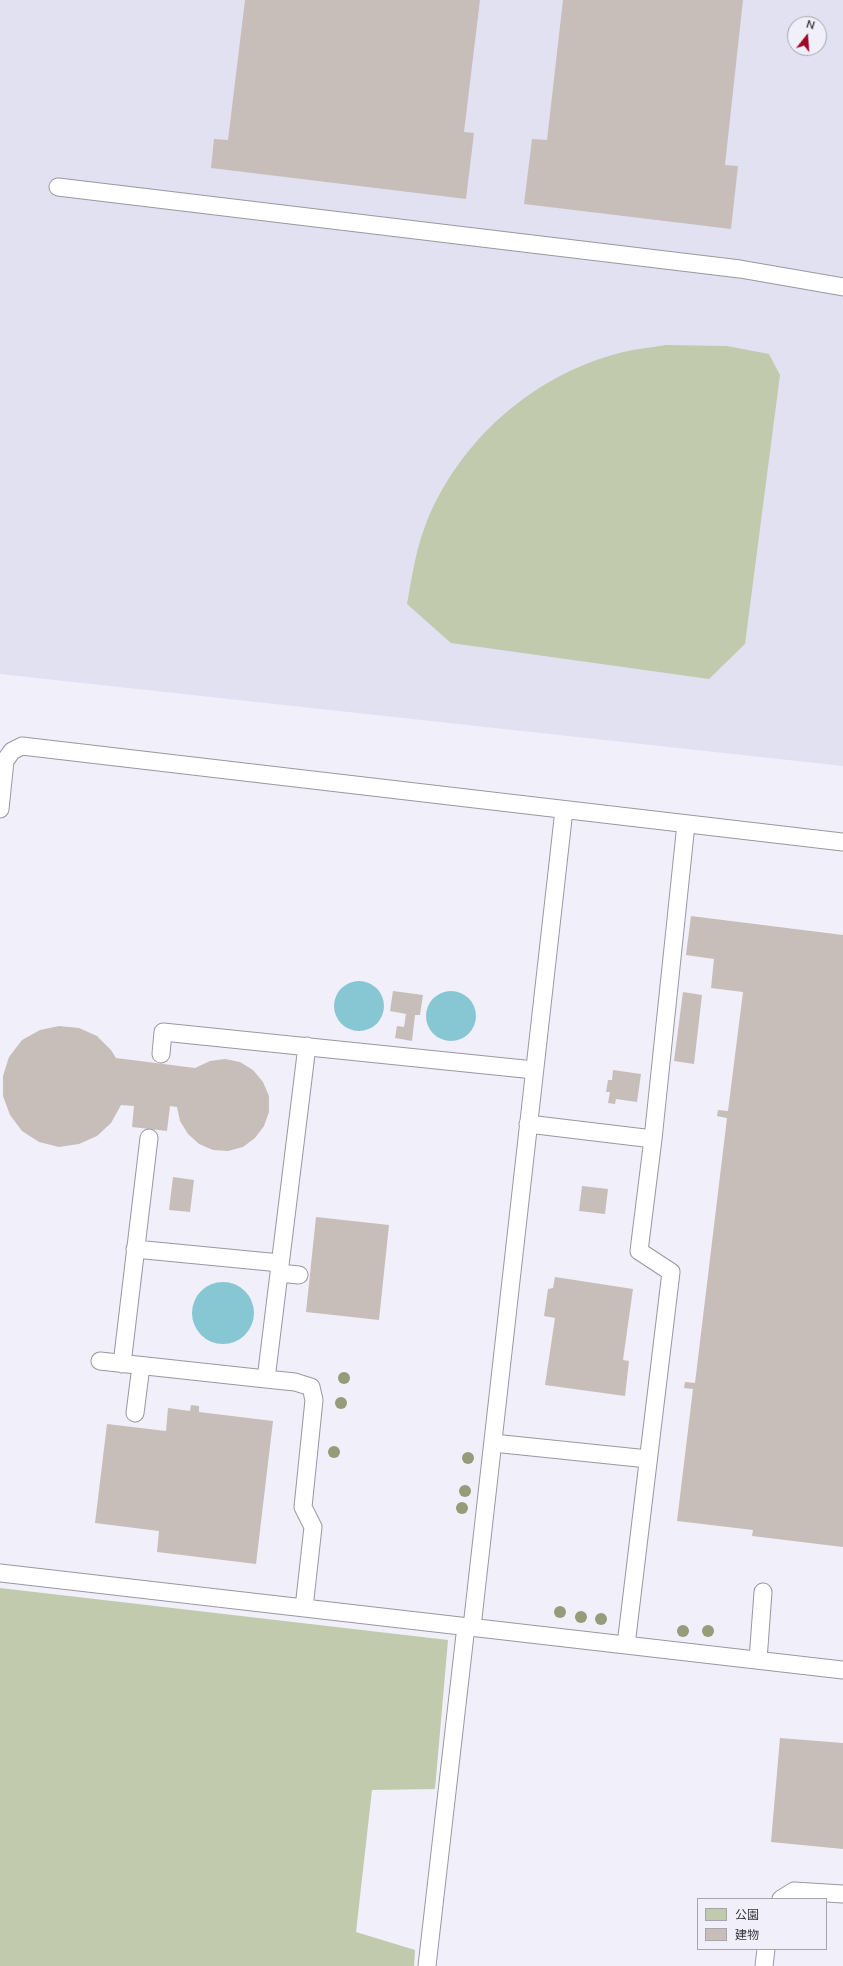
<!DOCTYPE html>
<meta charset="utf-8">
<style>
body{margin:0}
#map{position:relative;width:843px;height:1966px;overflow:hidden;background:#f0effa;font-family:"Nunito Sans","Noto Sans JP",sans-serif}
canvas{display:block}
.legend{position:absolute;left:697px;top:1898px;width:130px;height:52px;box-sizing:border-box;background:#f0effa;border:1px solid #a5a5ad;margin:0;padding:5px 7px;list-style:none;font-size:12px;color:#353539}
.legend li{display:flex;align-items:center;gap:8px;height:20px}
.legend b{width:20px;border:1px solid #a5a5ad}
.north{position:absolute;left:787px;top:16px;width:40px;height:40px;box-sizing:border-box;background:#f0effa;border:1px solid #a5a5ad;border-radius:50%;rotate:17deg;font-size:11px;font-weight:700;line-height:16px;text-align:center;color:#353539}
.north::after{content:'';display:block;margin:auto;width:14px;height:18px;background:#a30526;clip-path:polygon(50% 0,100% 100%,50% 72%,0 100%)}
</style>
<div id="map">
<canvas width="843" height="1966"></canvas>
<ul class="legend">
<li><b style="height:11px;background:#c1caad"></b>公園</li>
<li><b style="height:11px;background:#c8beb9"></b>建物</li>
</ul>
<div class="north">N</div>
</div>
<script>
const ctx = document.querySelector('canvas').getContext('2d');
ctx.lineJoin = 'round';
function fillPath(path, color) { ctx.fillStyle = color; ctx.fill(path, 'evenodd'); }
function trace(path, color, width, dash) { ctx.strokeStyle = color; ctx.lineWidth = width; ctx.lineCap = dash ? 'butt' : 'round'; ctx.setLineDash(dash || []); ctx.stroke(path); }
fillPath(new Path2D(`
 M0,0H843V766L0,674ZM795,24H819V48H795Z`), '#e2e1f2');
fillPath(new Path2D(`
 M666,345L727,346L769,354L780,375L745,644L709,679L451,643L407,604C412,576 416,548 427,521C460,441 531,377 616,354C632,349 650,348 666,345Z
 M0,1588L448,1640L435,1789L372,1790L356,1932L415,1950L414,1966H0Z`), '#c1caad');
fillPath(new Path2D(`
 M334 1006a25 25 0 1 1 50 0a25 25 0 1 1-50 0Z
 M426 1016a25 25 0 1 1 50 0a25 25 0 1 1-50 0Z
 M192 1313a31 31 0 1 1 62 0a31 31 0 1 1-62 0Z`), '#87c7d4');
fillPath(new Path2D(`
 M245,0H480L464,132L474,133L466,199L211,168L214,139L228,140Z
 M563,0H743L725,165L738,166L731,229L524,204L532,139L547,140Z
 M691,916L843,935V1547L752,1536L753,1530L677,1521L693,1389L684,1388L685,1382L695,1383L727,1118L717,1116L718,1110L728,1111L743,992L711,988L714,959L686,955Z
 M393,991L423,995L420,1015H415L412,1041L395,1038L397,1026L404,1027L406,1014L390,1011Z
 M683,992L702,995L694,1064L674,1061Z
 M59,1026L79,1028L97,1036L111,1050L116,1058L195,1068L210,1061L225,1059L240,1062L253,1070L263,1082L269,1096V1112L264,1126L255,1138L243,1147L228,1151L213,1150L199,1144L188,1134L180,1121L177,1107L170,1106L167,1131L132,1127L134,1106L121,1105L111,1123L97,1136L79,1144L59,1147L39,1142L22,1131L10,1115L3,1096V1076L9,1057L22,1040L40,1030Z
 M613,1070L641,1074L637,1102L616,1099L615,1104L608,1103L610,1092H606L608,1080H612Z
 M173,1177L194,1180L190,1212L169,1210Z
 M582,1186L608,1189L605,1214L579,1211Z
 M316,1217L389,1225L379,1320L306,1312Z
 M555,1277L633,1289L623,1360L629,1361L625,1396L545,1385L555,1318L544,1316L548,1289L553,1288Z
 M191,1405L199,1406V1412L273,1421L256,1564L157,1552L159,1531L95,1523L107,1424L166,1431L168,1408L190,1411Z
 M780,1738L843,1743V1849L771,1842Z`), '#c8beb9');
const lane = new Path2D(`
 M58,187L740,269L843,287
 M0,809L5,761L12,751L22,746L843,842
 M161,1054L163,1032L534,1070
 M528,1124L653,1139L639,1251L671,1272L626,1645
 M653,1139L686,824
 M135,1249L280,1263
 M279,1273L299,1275
 M100,1361L266,1379L295,1382L311,1387L314,1400L303,1507L313,1527L304,1608
 M122,1364L149,1138
 M266,1379L307,1046
 M135,1413L141,1366
 M493,1443L648,1459
 M0,1573L843,1670
 M472,1627L564,810
 M758,1660L763,1592
 M781,1899L794,1891L843,1894
 M427,1966L466,1626
 M764,1966L766,1949`);
trace(lane, '#9898a1', 19);
trace(lane, '#fff', 17);
ctx.fillStyle = '#949c79';
for (const [x, y] of [
 [344,1378],
 [341,1403],
 [334,1452],
 [468,1458],
 [465,1491],
 [462,1508],
 [560,1612],
 [581,1617],
 [601,1619],
 [683,1631],
 [708,1631]
]) { ctx.beginPath(); ctx.arc(x, y, 6, 0, 2 * Math.PI); ctx.fill(); }
</script>
